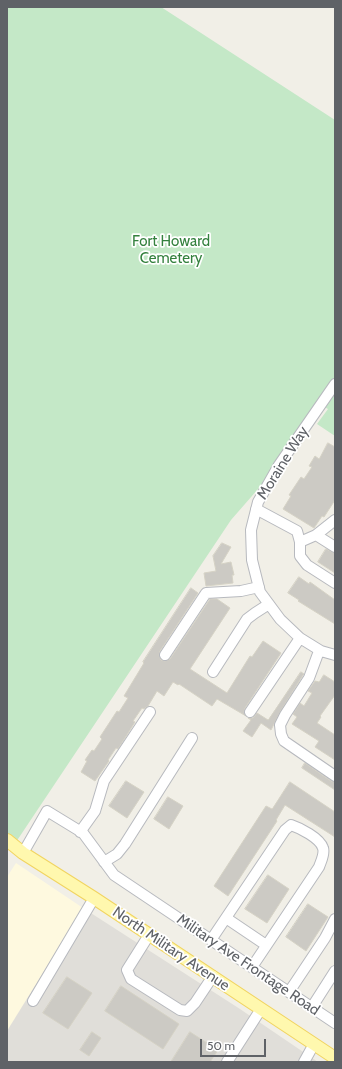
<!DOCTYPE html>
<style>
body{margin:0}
#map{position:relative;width:342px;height:1069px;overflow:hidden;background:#f1efe7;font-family:Cabin,sans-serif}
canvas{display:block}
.frame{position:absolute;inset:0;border:8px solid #5f6267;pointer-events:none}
.scale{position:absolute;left:200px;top:1039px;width:66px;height:18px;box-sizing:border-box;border:2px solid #5f6267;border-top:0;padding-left:5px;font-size:12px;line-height:14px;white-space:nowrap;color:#5f6267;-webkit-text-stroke:3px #fff;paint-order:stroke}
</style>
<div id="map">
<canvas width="342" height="1069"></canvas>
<div class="frame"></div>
<div class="scale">50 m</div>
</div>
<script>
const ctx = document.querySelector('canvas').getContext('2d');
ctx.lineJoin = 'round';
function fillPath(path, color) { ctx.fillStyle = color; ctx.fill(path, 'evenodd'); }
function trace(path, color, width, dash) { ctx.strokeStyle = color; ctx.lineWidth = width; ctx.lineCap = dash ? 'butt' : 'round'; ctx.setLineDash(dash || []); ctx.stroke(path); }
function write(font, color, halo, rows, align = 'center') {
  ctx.font = font + ' Cabin,sans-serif'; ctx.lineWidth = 3.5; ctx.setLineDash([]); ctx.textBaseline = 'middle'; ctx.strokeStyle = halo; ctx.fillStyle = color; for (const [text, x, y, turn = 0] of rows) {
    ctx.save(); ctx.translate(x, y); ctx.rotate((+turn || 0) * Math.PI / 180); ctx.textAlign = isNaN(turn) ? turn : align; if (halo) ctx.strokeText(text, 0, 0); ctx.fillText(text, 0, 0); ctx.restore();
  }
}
fillPath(new Path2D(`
 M16,863L83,908L7,1032V877Z`), '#fef9df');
fillPath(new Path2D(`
 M83,908L240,1009L318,1062H7V1031Z`), '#e0ded9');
fillPath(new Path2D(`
 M7,7H161L335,120V436L317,424L328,409L321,405L279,465L231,520L14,845L7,840Z`), '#c4e8c7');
const building = new Path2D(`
 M328,443L335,447V500L324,517L322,516L314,528L283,509L291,496L289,495L301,477L304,479L312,467L309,466L315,456L319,459Z
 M222,543L231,547L221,564L231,562L234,575H232L233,583L206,586L204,573L216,571L213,556Z
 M326,549L335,553V573L318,562Z
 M299,577L309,584L310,582L335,600V624L298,601L299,600L288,593Z
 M191,588L198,593L160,651L159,655L161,660L165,661L170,659L210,599H217L230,608L190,669L227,693L250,656L252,657L263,641L281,653L245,708L244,712L246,716L217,699L212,706L179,684L178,685L173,682L164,696L157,691L148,706L144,709L142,708L133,721L135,722L118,749L116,748L108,760L109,761L95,781L81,772L87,761L85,760L92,750L94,751L102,739L100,737L117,711L119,712L128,698L124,696L144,663L143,662Z
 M301,672L304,674L303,675L280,712L271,730L261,723L252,737L243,731L251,720L248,718H253L257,713L268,720Z
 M324,675L335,682V695L320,716L321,717L317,723L335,735V760L315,747L319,741L292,724L297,717L293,714L300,703L304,706L312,693L308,691L315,681L319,682Z
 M305,763L331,781L335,782V790L302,768Z
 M126,781L144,792L127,818L109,806Z
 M290,782L335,812V837L285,805L276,820L277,821L228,896L214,886L266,806L272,809Z
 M168,797L183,806L169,829L154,819Z
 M268,875L289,889L267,923L245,909Z
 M308,904L328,917L306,951L286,937Z
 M67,977L92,993L68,1029L43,1013Z
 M121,986L179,1024L163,1049L105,1011Z
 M92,1032L101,1038L89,1056L80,1050Z
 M190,1032L218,1050L210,1062H171Z`);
fillPath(building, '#cccac4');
trace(building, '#d5d2c5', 1);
const minor = new Path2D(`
 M335,384L279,465L258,502L251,530L252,560L260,592L280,619L300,638L321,651L335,655
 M256,509L297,531L300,542V556L307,565L335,583
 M316,535L335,547
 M300,542L316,535L335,520
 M319,651L309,678L285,715L280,725L281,734L284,741L335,776
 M165,655L206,593L241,591L259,587
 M213,672L247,619L255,613L269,604
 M250,712L300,638
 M80,832L95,811L104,781L150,712
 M23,853L47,811L83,833L114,875L335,1023
 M104,862L117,854L125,844L192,738
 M226,918L266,945
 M149,935L127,970L131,979L180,1010L187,1011L195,1003L213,976
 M211,940L285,830L291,825C300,828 320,838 323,848C325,854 321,861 319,867L252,967
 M289,992L325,938L335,919
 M33,1001L94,898
 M312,1007L335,971
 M227,1062L261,1009
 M304,1062L314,1044`);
const major = new Path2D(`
 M7,840L23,853L94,898L335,1058`);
trace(minor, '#b7b9be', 12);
trace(major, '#f1d460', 14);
trace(minor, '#fff', 10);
trace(major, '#fff8ae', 12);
write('15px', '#34813e', '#fff', [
 ["Fort Howard",171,242],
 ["Cemetery",171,259]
]);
write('15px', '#5f6267', '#fff', [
 ["Moraine Way",283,463,-58],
 ["North Military Avenue",171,949,34],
 ["Military Ave Frontage Road",248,965,34]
]);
</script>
